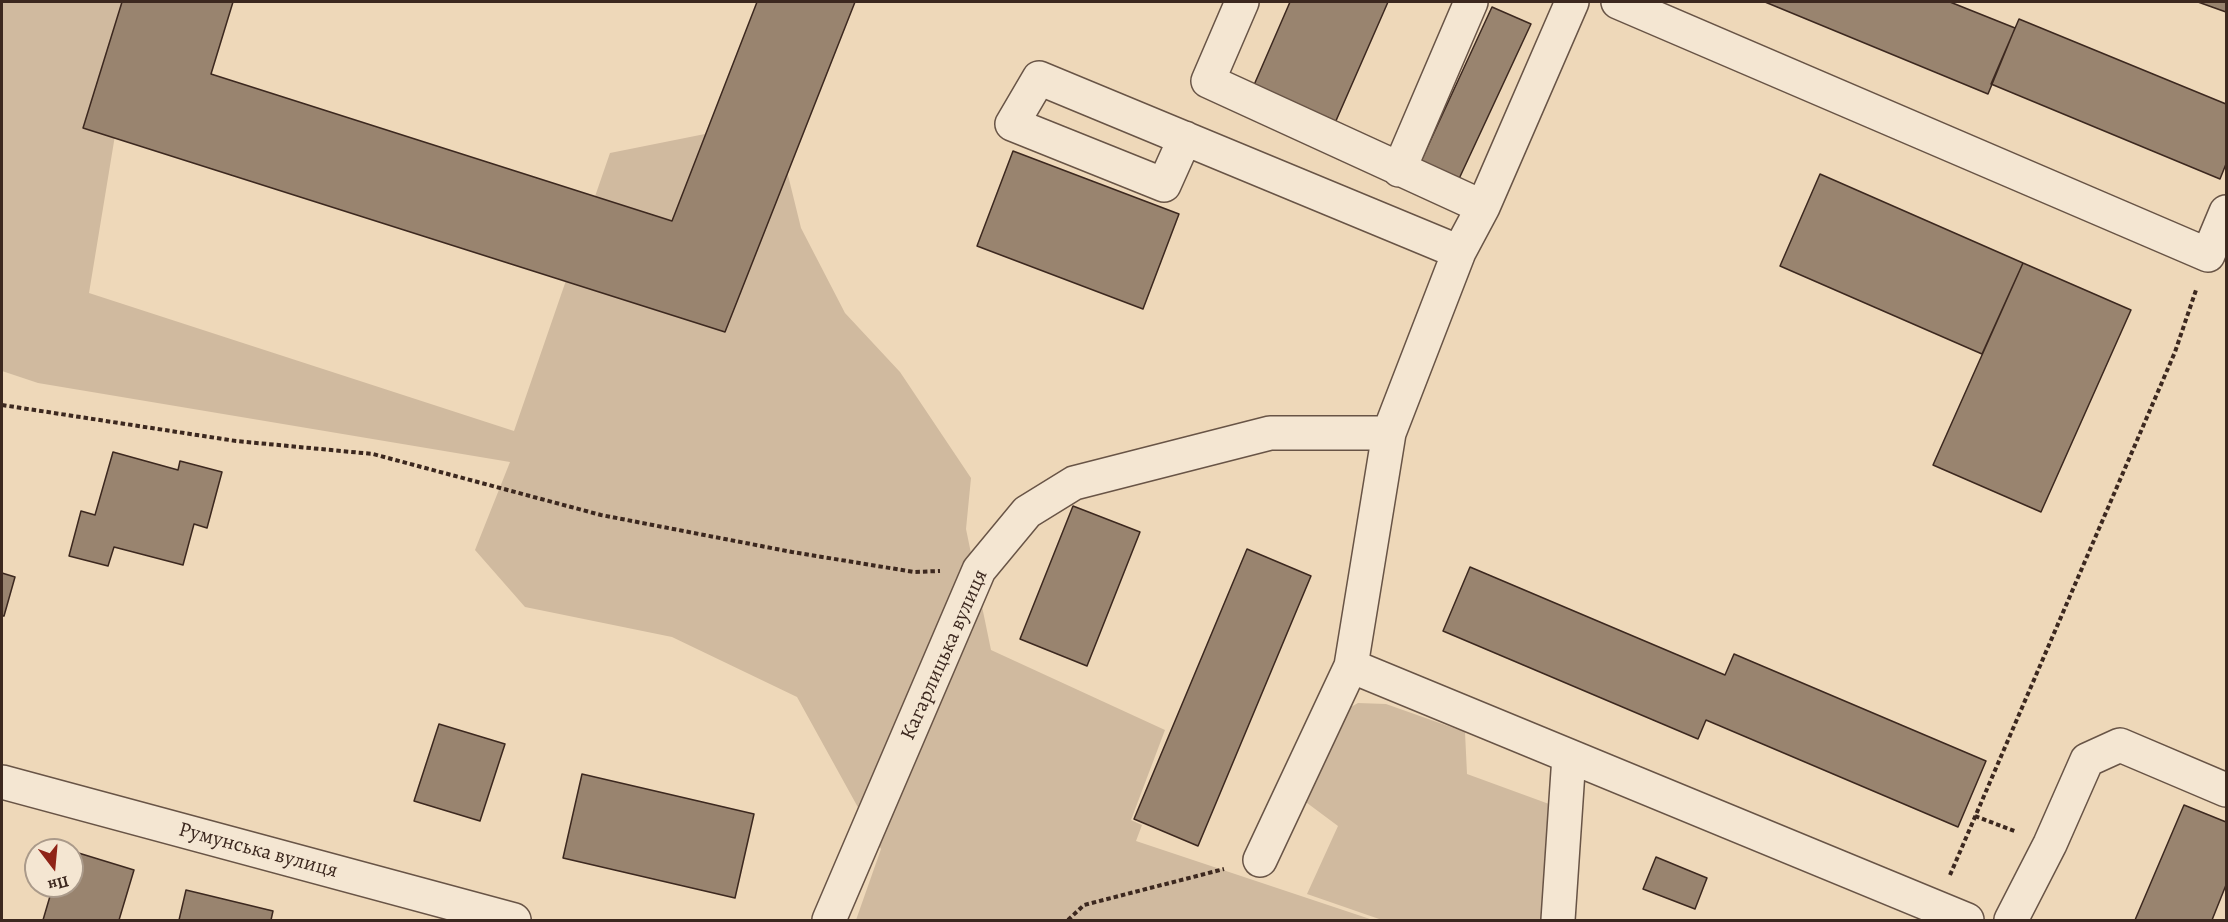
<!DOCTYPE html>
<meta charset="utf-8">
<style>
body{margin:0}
#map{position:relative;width:2228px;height:922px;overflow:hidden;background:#eed8b9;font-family:Alegreya,serif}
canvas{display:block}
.frame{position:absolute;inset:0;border:3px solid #3c281f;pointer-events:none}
.north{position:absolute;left:24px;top:838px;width:60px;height:60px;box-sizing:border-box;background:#f4e6d2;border:2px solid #aa9a8a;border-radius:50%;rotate:164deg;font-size:16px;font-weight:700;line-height:24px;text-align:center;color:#3c281f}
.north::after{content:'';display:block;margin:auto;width:21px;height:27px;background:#8f2418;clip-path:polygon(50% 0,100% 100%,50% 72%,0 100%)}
</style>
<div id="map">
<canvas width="2228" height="922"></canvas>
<div class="frame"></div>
<div class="north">Пн</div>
</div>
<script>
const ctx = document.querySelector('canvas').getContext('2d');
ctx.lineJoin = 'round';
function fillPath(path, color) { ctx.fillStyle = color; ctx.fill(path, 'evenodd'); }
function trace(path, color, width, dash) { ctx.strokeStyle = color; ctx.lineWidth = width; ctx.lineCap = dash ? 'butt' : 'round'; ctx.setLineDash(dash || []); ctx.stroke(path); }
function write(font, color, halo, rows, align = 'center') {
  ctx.font = font + ' Alegreya,serif'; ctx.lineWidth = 4.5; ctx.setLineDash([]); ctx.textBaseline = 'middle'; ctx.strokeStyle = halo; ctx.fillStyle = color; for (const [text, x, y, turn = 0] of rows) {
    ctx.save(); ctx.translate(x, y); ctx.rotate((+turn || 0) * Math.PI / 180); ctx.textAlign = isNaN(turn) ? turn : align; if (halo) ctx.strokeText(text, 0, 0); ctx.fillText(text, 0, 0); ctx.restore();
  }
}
fillPath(new Path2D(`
 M2,2H137L89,293L514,431L610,153L710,133L785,163L801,228L845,313L900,372L971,478L966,529L991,650L1165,730L1131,820L1142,825L1136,841L1373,920H856L881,849L797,697L672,637L525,607L475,550L510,462L38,383L2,371Z
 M1358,703L1386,704L1465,732L1467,774L1560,808L1547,920H1382L1307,894L1338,826L1299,797L1335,716Z`), '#d0ba9f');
const building = new Path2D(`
 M122,2H233L211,74L672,221L757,2H855L725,332L83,128Z
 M1290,2H1388L1335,123L1254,85Z
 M1765,2H1950L2015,28L1988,94Z
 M2198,2H2226V12Z
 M1492,7L1531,24L1458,181L1420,163Z
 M2019,19L2226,104V164L2220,179L1991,84Z
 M1013,151L1179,214L1143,309L977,246Z
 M1820,174L2023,263L1982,354L1780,266Z
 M2023,263L2131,310L2041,512L1933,465Z
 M113,452L178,470L180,461L222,472L207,528L194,524L183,565L114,547L108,566L69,556L81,511L95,515Z
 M1073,506L1140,532L1087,666L1020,639Z
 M1247,549L1311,576L1198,846L1134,819Z
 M1470,567L1725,675L1734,654L1986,761L1958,827L1706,720L1698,739L1443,631Z
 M2,573L15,577L4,616H2Z
 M439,724L505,744L480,821L414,801Z
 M582,774L754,814L735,898L563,858Z
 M2184,805L2226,822V885L2212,920H2135Z
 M72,851L134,870L119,920H43L53,886H72Z
 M1656,857L1707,878L1695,909L1643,889Z
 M186,890L273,911L271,920H179Z`);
fillPath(building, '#99846f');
trace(building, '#3c281f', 1.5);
const minor = new Path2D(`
 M1242,2L1208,81L1483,207
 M1618,2L2208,255L2226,212
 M1185,138L1164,185L1012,124L1039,78L1459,252
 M1399,170L1471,2
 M1351,666L1967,920
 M2,782L514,920
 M1260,860L1351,666L1389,433L1459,252L1483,207L1572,2
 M829,920L979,570L1027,512L1074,483L1270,433H1389
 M1558,920L1569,756
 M2011,920L2050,844L2087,760L2120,745L2226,790`);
trace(minor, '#685446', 36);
trace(new Path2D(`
 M2,405L236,441L373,454L601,515L792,552L914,572L940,571
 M1975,816L2017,832
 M1950,875L2175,352L2196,290
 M1068,920L1084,905L1224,869`), '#3c281f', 4, [4.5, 3]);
trace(minor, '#f4e6d2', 33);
write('21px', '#3c281f', '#f4e6d2', [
 ["Кагарлицька вулиця",945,655,-66],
 ["Румунська вулиця",258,851,15]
]);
</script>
